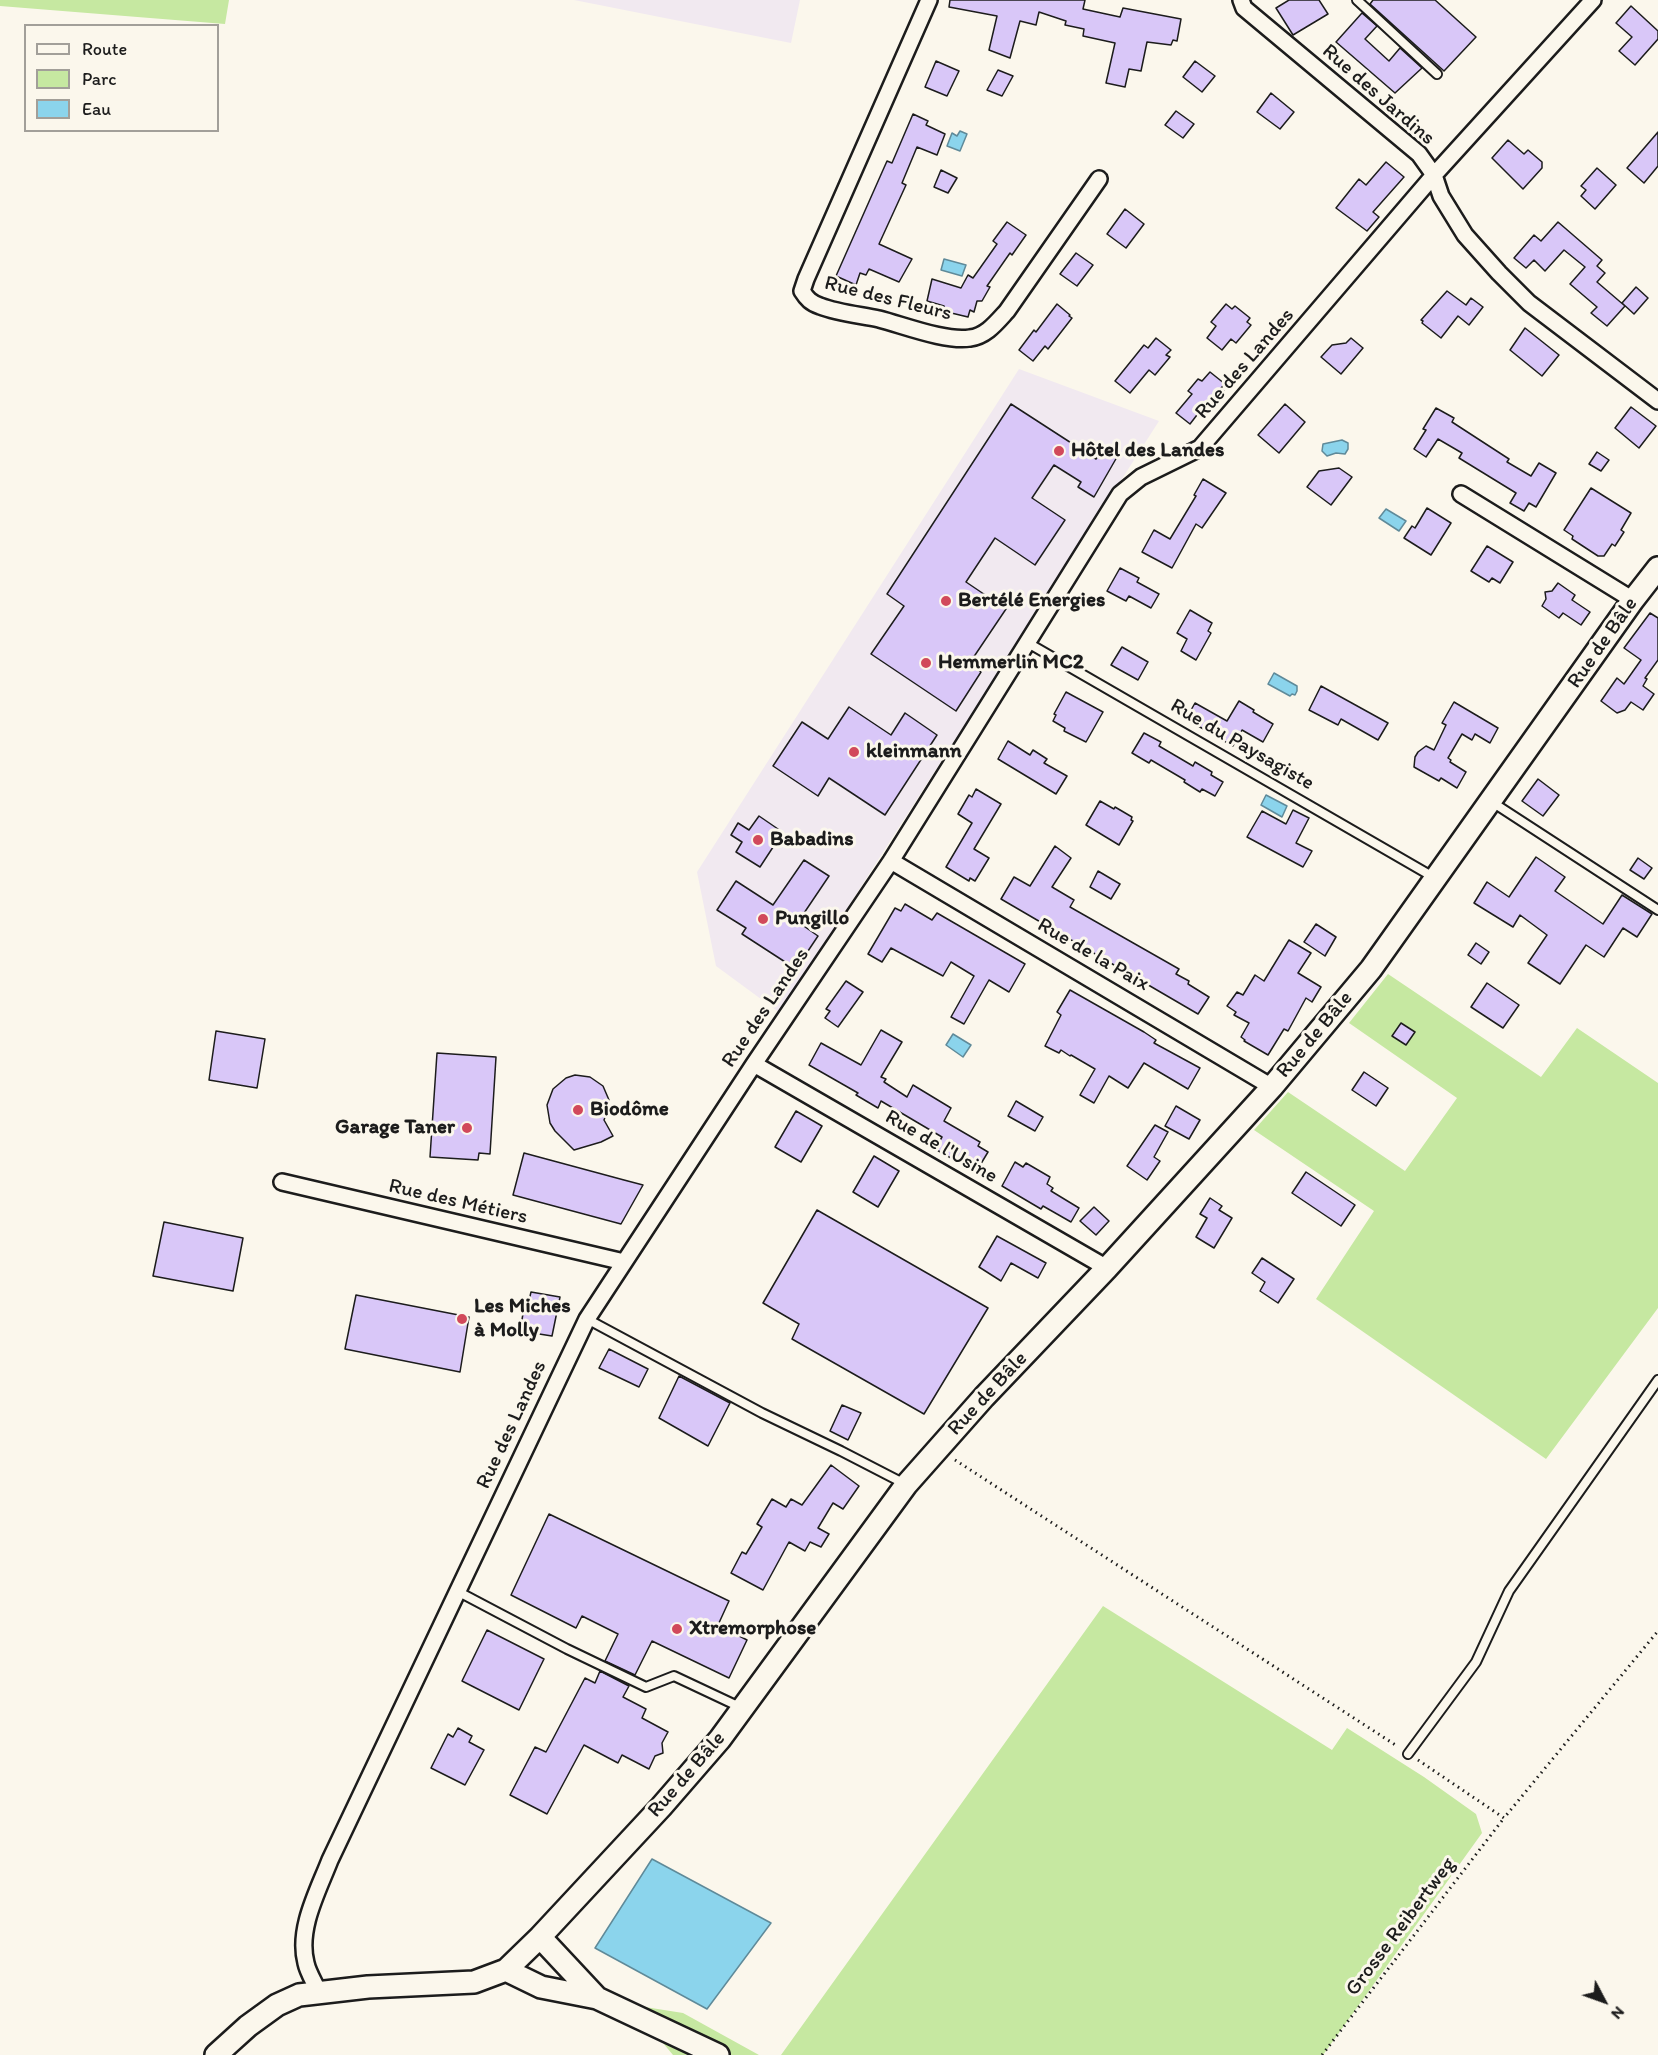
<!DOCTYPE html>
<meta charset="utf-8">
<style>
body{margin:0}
#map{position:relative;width:1658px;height:2055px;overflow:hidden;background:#fbf7ec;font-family:Itim,sans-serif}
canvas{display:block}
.legend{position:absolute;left:24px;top:24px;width:195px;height:108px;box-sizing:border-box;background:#fbf7ec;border:2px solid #a29f99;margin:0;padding:8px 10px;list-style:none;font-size:18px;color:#1c1c1c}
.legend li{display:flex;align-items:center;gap:12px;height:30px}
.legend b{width:30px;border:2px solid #a29f99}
.north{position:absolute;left:1574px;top:1971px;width:60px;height:60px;-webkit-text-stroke:4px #fbf7ec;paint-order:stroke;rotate:131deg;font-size:16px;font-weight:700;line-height:24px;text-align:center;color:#1c1c1c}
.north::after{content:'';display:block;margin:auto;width:21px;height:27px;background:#1c1c1c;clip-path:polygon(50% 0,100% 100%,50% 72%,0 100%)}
</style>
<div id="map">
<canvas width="1658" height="2055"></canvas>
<ul class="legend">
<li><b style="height:8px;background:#fbf7ec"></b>Route</li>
<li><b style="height:16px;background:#c6e8a1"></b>Parc</li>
<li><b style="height:16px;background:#8bd4ec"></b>Eau</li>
</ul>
<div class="north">N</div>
</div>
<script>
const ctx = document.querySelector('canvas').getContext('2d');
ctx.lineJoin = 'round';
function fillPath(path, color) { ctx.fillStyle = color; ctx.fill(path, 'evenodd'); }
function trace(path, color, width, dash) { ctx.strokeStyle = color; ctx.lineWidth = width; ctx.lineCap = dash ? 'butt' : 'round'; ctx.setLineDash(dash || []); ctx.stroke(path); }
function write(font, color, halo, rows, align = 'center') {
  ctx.font = font + ' Itim,sans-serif'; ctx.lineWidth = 6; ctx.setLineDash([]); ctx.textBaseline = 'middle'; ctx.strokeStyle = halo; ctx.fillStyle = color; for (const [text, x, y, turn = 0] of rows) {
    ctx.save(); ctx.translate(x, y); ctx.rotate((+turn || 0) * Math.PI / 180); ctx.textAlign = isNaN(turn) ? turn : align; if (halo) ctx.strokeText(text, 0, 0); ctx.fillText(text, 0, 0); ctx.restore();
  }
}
fillPath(new Path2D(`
 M574,0H800L791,43Z
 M1019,369L1159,421L780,1013L716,966L697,872Z`), '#f1e9f0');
fillPath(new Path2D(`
 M0,0H229L225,24L0,6Z
 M1388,974L1541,1077L1577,1028L1658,1083V1308L1546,1459L1316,1299L1374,1211L1254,1130L1288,1092L1405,1171L1457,1098L1349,1023Z
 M1103,1606L1332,1750L1347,1728L1424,1777L1476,1814L1482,1833L1323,2055H781Z
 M645,2007L683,2013L759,2055H673L658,2037Z`), '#c6e8a1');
const water = new Path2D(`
 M960,131L967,134L960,151L947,146L952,133L957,136Z
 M944,259L966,265L962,276L941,270Z
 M1342,440L1348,443V449L1345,454L1336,453L1327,456L1322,451L1323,444Z
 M1386,509L1406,521L1399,531L1379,518Z
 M1274,673L1297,686V691L1295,695L1292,694L1290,696L1268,684Z
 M1266,795L1287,806L1282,817L1261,805Z
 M953,1034L971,1045L963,1057L946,1045Z
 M652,1859L771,1923L707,2009L595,1948Z`);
fillPath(water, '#8bd4ec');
trace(water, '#5f8a99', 1.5);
const building = new Path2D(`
 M950,0H1085L1083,9L1120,17L1123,8L1181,19L1177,41L1173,40L1171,45L1147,42L1141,71L1129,69L1125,87L1106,83L1115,43L1083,36L1084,29L1065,25L1066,21L1039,12L1036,25L1020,21L1010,58L989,50L997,16L949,7Z
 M1289,0H1319L1328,14L1293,35L1276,8Z
 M1373,0H1435L1476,37L1444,71L1370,4Z
 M1631,6L1658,31V39L1635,65L1619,51L1632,37L1616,23Z
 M1362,13L1377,26L1365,39L1389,61L1400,48L1422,68L1395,93L1336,42Z
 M936,61L959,71L947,96L925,87Z
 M1195,61L1215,76L1202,92L1183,77Z
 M998,70L1013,76L1002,96L987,90Z
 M1271,93L1294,112L1280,129L1257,112Z
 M1176,111L1194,124L1183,138L1165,125Z
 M913,114L928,121L926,125L945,134L937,155L917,147L902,183L906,185L879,244L912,259L899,282L869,269L866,275L860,273L856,285L836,276L887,161L892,163Z
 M1658,132V166L1644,183L1627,168Z
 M1508,140L1524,154L1528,150L1542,162V168L1523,189L1492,158Z
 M1386,162L1404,177L1373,212L1379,217L1367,231L1336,208L1359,179L1366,185Z
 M1597,168L1616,185L1595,209L1581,196L1586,190L1581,186Z
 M941,170L957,178L948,193L934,187Z
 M1125,209L1144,224L1126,248L1107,234Z
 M1007,222L1026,235L1012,255L1010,253L987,286L990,287L982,301H977L974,312L970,310L968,317L943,311L944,306L927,301L932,279L961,288L968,275L973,278L997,244L993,241Z
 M1558,222L1602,260L1597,266L1605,273L1597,282L1625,306L1607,326L1591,313L1597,307L1570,284L1585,267L1564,250L1545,271L1534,260L1526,268L1514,258L1534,235L1541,241Z
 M1076,253L1093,265L1077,286L1060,274Z
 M1636,287L1648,298L1634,314L1622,303Z
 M1447,291L1466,305L1471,298L1483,307L1469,325L1458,316L1441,338L1422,323L1423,321L1421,320Z
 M1057,304L1070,315L1069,316L1072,318L1048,349L1045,346L1033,361L1019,350L1034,330L1036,332Z
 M1226,304L1232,309L1235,306L1250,318L1247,322L1251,325L1236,343L1231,339L1222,350L1207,338L1216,326L1211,322Z
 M1525,328L1559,355L1542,376L1510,350Z
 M1156,338L1171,350L1166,355L1170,357L1155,375L1149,370L1130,393L1115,381L1144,345L1148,348Z
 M1351,338L1363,348L1341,374L1321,357L1332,345L1346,343Z
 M1210,372L1225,384L1220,389L1224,391L1205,415L1200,411L1190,424L1176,413L1192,394L1188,391L1198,379L1202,381Z
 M1011,404L1096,459L1103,448L1117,457L1094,497L1078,487L1081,482L1054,465L1032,498L1065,520L1035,565L995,538L966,582L1006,609L969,664L981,672L956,711L871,654L904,606L887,594Z
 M1285,404L1305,422L1279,453L1258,435Z
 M1631,407L1656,426L1639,448L1615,428Z
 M1436,408L1454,418L1452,422L1509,459L1507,462L1531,476L1539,463L1556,473L1536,507L1529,503L1524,511L1510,503L1516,493L1459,458L1462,453L1438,439L1426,457L1414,449L1426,430L1423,429Z
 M1597,452L1609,460L1601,471L1589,464Z
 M1339,468L1352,477L1331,505L1307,487L1319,471Z
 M1203,479L1226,493L1202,528L1196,524L1172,568L1142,552L1154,530L1170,539L1196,496L1194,495Z
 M1591,488L1631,513L1621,530L1624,532L1615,546L1612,544L1604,556H1598L1572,539L1573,536L1564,530Z
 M1427,508L1451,523L1431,555L1404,538L1412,526L1415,528Z
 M1487,546L1513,562L1500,583L1492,578L1489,582L1471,571Z
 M1120,568L1139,578L1137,582L1159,594L1151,608L1129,596L1126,601L1107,591Z
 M1558,583L1575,595L1572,600L1590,612L1581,625L1563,613L1559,618L1542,606L1546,599L1545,592L1552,591Z
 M1190,610L1212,623L1208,631L1211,633L1196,660L1181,651L1187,639L1177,633Z
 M1650,613L1658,618V660L1645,678L1647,679L1643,686L1654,694L1643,710L1631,702L1625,710L1617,713L1601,701L1617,678L1624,684L1641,660L1624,648Z
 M1122,647L1148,662L1138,680L1111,665Z
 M1321,686L1388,723L1378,740L1341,719L1338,725L1309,710Z
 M1066,692L1103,712L1086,742L1064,731L1065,728L1053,721L1056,715L1054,714Z
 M1239,701L1254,710L1253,712L1273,724L1263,742L1242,730L1233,746L1186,719L1195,703L1227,721Z
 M1454,702L1498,728L1490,743L1475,734L1472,740L1462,734L1448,758L1451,760L1450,762L1466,772L1457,788L1441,778L1439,781L1414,767L1415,757L1418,752L1426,746L1434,750L1446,725L1442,723Z
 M849,707L891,735L905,713L937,735L885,815L829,778L818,796L773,766L802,722L828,739Z
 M1144,733L1161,742L1159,746L1193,766L1195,762L1212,772L1211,775L1223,782L1215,796L1202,789L1200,792L1184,782L1185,780L1151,760L1149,763L1132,753Z
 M1008,741L1030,755L1033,750L1047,759L1044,763L1067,776L1056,794L998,759Z
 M1538,779L1559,795L1543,816L1522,801Z
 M976,789L1001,804L974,849L989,858L975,881L970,878L969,881L946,867L972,823L958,814L969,795L972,797Z
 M1100,801L1114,809L1115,807L1132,817L1131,820L1133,821L1119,845L1086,825Z
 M1293,810L1309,818L1296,843L1312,851L1303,867L1247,837L1262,811L1286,824Z
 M759,816L778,829L774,834L779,838L760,867L736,852L742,842L731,835L738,823L749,830Z
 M1055,846L1071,858L1052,887L1074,900L1070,907L1179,969L1176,974L1189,981L1188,984L1209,997L1198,1014L1001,899L1014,877L1030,886Z
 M1536,857L1565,877L1555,891L1603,924L1622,895L1652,914L1637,937L1623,928L1604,957L1586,945L1560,984L1528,963L1547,935L1520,915L1513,927L1474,903L1487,882L1509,897Z
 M1638,858L1652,868L1644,879L1630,870Z
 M804,860L829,876L798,922L818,936L796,969L742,934L746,928L717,910L736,881L773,905Z
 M1098,871L1120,884L1111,899L1090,887Z
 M905,904L932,920L937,913L1025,964L1009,992L989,980L964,1024L951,1017L974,976L951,962L943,976L891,948L882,962L868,954L895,908L901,911Z
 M1316,924L1336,937L1325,956L1304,942Z
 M1289,940L1311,953L1298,973L1321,987L1312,1002L1306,998L1288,1031L1284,1029L1268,1055L1244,1041L1245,1040L1241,1037L1249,1023L1234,1015L1236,1012L1227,1006L1237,992L1243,995L1255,975L1264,981Z
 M1476,943L1489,952L1481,964L1468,955Z
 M846,981L863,992L838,1027L825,1018L830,1011L826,1009Z
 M1487,983L1519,1005L1503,1028L1471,1007Z
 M1070,990L1144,1032L1156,1040L1154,1043L1200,1068L1188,1089L1144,1063L1128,1088L1109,1076L1094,1103L1080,1095L1095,1069L1071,1055L1070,1056L1061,1050L1059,1053L1045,1046L1061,1015L1057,1012Z
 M1401,1023L1415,1032L1406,1045L1392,1036Z
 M881,1030L902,1042L881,1077L886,1079L884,1082L907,1097L913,1085L951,1108L944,1121L980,1142L978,1146L988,1152L976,1172L935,1149L942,1137L881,1101L878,1108L856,1095L858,1093L809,1065L821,1043L861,1065Z
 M216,1031L265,1039L257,1088L209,1080Z
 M437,1053L496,1057L490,1154L479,1153L478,1160L430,1157Z
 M1364,1072L1388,1088L1376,1106L1352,1090Z
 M575,1075L590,1077L603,1086L609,1100V1107L604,1120L613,1136L601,1142L574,1150L555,1131L550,1123L547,1105L553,1089L566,1078Z
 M1016,1101L1043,1117L1035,1131L1008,1116Z
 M1176,1106L1200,1120L1189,1139L1165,1126Z
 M796,1111L822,1126L801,1162L775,1147Z
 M1155,1125L1168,1132L1154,1157L1160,1161L1147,1180L1127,1166Z
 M524,1153L624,1180L643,1185L621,1224L513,1195Z
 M874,1156L899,1171L878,1207L853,1192Z
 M1015,1162L1023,1167L1026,1163L1050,1177L1047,1184L1053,1188L1051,1191L1079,1208L1071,1222L1043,1206L1041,1209L1002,1186Z
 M1306,1172L1355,1205L1341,1226L1292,1193Z
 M1210,1198L1222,1206L1219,1210L1232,1218L1214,1248L1196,1237L1207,1218L1200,1214Z
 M1094,1207L1109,1221L1096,1235L1080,1221Z
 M817,1210L988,1308L924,1414L792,1339L799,1324L763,1303Z
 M164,1222L243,1238L233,1291L153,1276Z
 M997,1236L1046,1263L1038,1278L1011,1263L1001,1281L979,1267Z
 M1262,1258L1294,1279L1278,1303L1260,1291L1265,1282L1252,1273Z
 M531,1292L560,1297L552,1336L520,1331L524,1308L527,1309Z
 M356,1295L469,1317L460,1372L345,1349Z
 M609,1349L648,1369L639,1387L599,1368Z
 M679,1376L730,1403L708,1446L659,1418Z
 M842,1405L861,1413L848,1440L830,1431Z
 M831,1465L859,1486L843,1509L833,1503L818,1528L829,1534L821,1547L810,1542L805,1551L789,1542L763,1590L731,1573L742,1552L746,1554L762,1527L757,1524L772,1499L786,1507L791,1499L802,1505Z
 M549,1514L729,1601L718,1625L747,1640L729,1678L652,1641L635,1675L605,1661L618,1634L582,1616L576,1628L511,1595Z
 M487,1630L544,1659L519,1710L462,1681Z
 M600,1671L629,1686L623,1697L646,1709L642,1718L668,1732L662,1743L663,1753L655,1756L649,1769L622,1755L618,1763L584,1745L547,1814L510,1795L535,1747L546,1752L585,1678L595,1683Z
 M458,1728L472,1736L469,1742L484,1750L465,1785L431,1768L448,1734L453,1737Z`);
fillPath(building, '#d9c7f8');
trace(building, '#1c1c1c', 1.5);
const lane = new Path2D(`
 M1357,0L1437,74
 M1028,643L1435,878
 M1492,802L1658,910
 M587,1319L762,1413L841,1451L905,1484
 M457,1591L567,1649L646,1687L674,1676L742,1708
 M1408,1754L1476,1662L1509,1591L1658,1380`);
const street = new Path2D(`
 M929,0L806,279L802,291C807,299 811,303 820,306C838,313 860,315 879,319C903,325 946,342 970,338C986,336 996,323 1007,311L1099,179
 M1241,0L1244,8L1419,154L1434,175L1441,196L1465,235L1499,273L1529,303L1658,401
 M1461,494L1633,600
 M891,861L1272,1087
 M754,1064L1107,1268
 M282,1182L624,1262
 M319,1993C315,1983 308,1973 306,1963C297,1929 318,1891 330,1860L587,1319L754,1064L891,861L1120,494L1141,477L1200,448L1434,175L1593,0`);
const secondary = new Path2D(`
 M540,1937L597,1998
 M506,1970L541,1987L597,1998L718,2055
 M216,2055L248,2026L277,2005L299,1995L368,1987L474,1982L506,1970L540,1937L661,1807L720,1739L906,1485L984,1397L1107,1268L1272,1087L1371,969L1633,600L1658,568`);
trace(lane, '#1c1c1c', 12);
trace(street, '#1c1c1c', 20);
trace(secondary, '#1c1c1c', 26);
trace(new Path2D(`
 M955,1460L1397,1746
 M1418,1760L1504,1818L1658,1631
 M1322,2055L1504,1818`), '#1c1c1c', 3, [1.5, 4.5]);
trace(lane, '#fbf7ec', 8);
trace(street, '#fbf7ec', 15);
trace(secondary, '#fbf7ec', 21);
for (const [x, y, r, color] of [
 [1059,451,6,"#d1495b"],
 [946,601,6,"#d1495b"],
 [926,663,6,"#d1495b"],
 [854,752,6,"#d1495b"],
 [758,840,6,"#d1495b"],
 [763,919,6,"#d1495b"],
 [578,1110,6,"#d1495b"],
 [467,1128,6,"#d1495b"],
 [462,1319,6,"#d1495b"],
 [677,1629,6,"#d1495b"]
]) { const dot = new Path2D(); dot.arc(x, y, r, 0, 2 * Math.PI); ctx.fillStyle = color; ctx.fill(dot); trace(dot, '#fbf7ec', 2); }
write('21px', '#1c1c1c', '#fbf7ec', [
 ["Rue des Jardins",1378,95,41],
 ["Rue des Fleurs",888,299,14],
 ["Rue des Landes",1245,364,-49],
 ["Rue de Bâle",1603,643,-55],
 ["Rue du Paysagiste",1242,745,30],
 ["Rue de la Paix",1093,955,30],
 ["Rue des Landes",766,1008,-56],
 ["Rue de Bâle",1315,1035,-50],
 ["Rue de l'Usine",941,1147,30],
 ["Rue des Métiers",458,1202,13],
 ["Rue de Bâle",988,1394,-47],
 ["Rue des Landes",512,1425,-65],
 ["Rue de Bâle",687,1775,-49],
 ["Grosse Reibertweg",1401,1927,-53]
]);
write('bold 21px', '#1c1c1c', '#fbf7ec', [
 ["Hôtel des Landes",1071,451],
 ["Bertélé Energies",958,601],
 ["Hemmerlin MC2",938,663],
 ["kleinmann",866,752],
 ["Babadins",770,840],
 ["Pungillo",775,919],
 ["Biodôme",590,1110],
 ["Garage Taner",455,1128,"right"],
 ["Les Miches",474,1307],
 ["à Molly",474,1331],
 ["Xtremorphose",689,1629]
], 'left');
</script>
